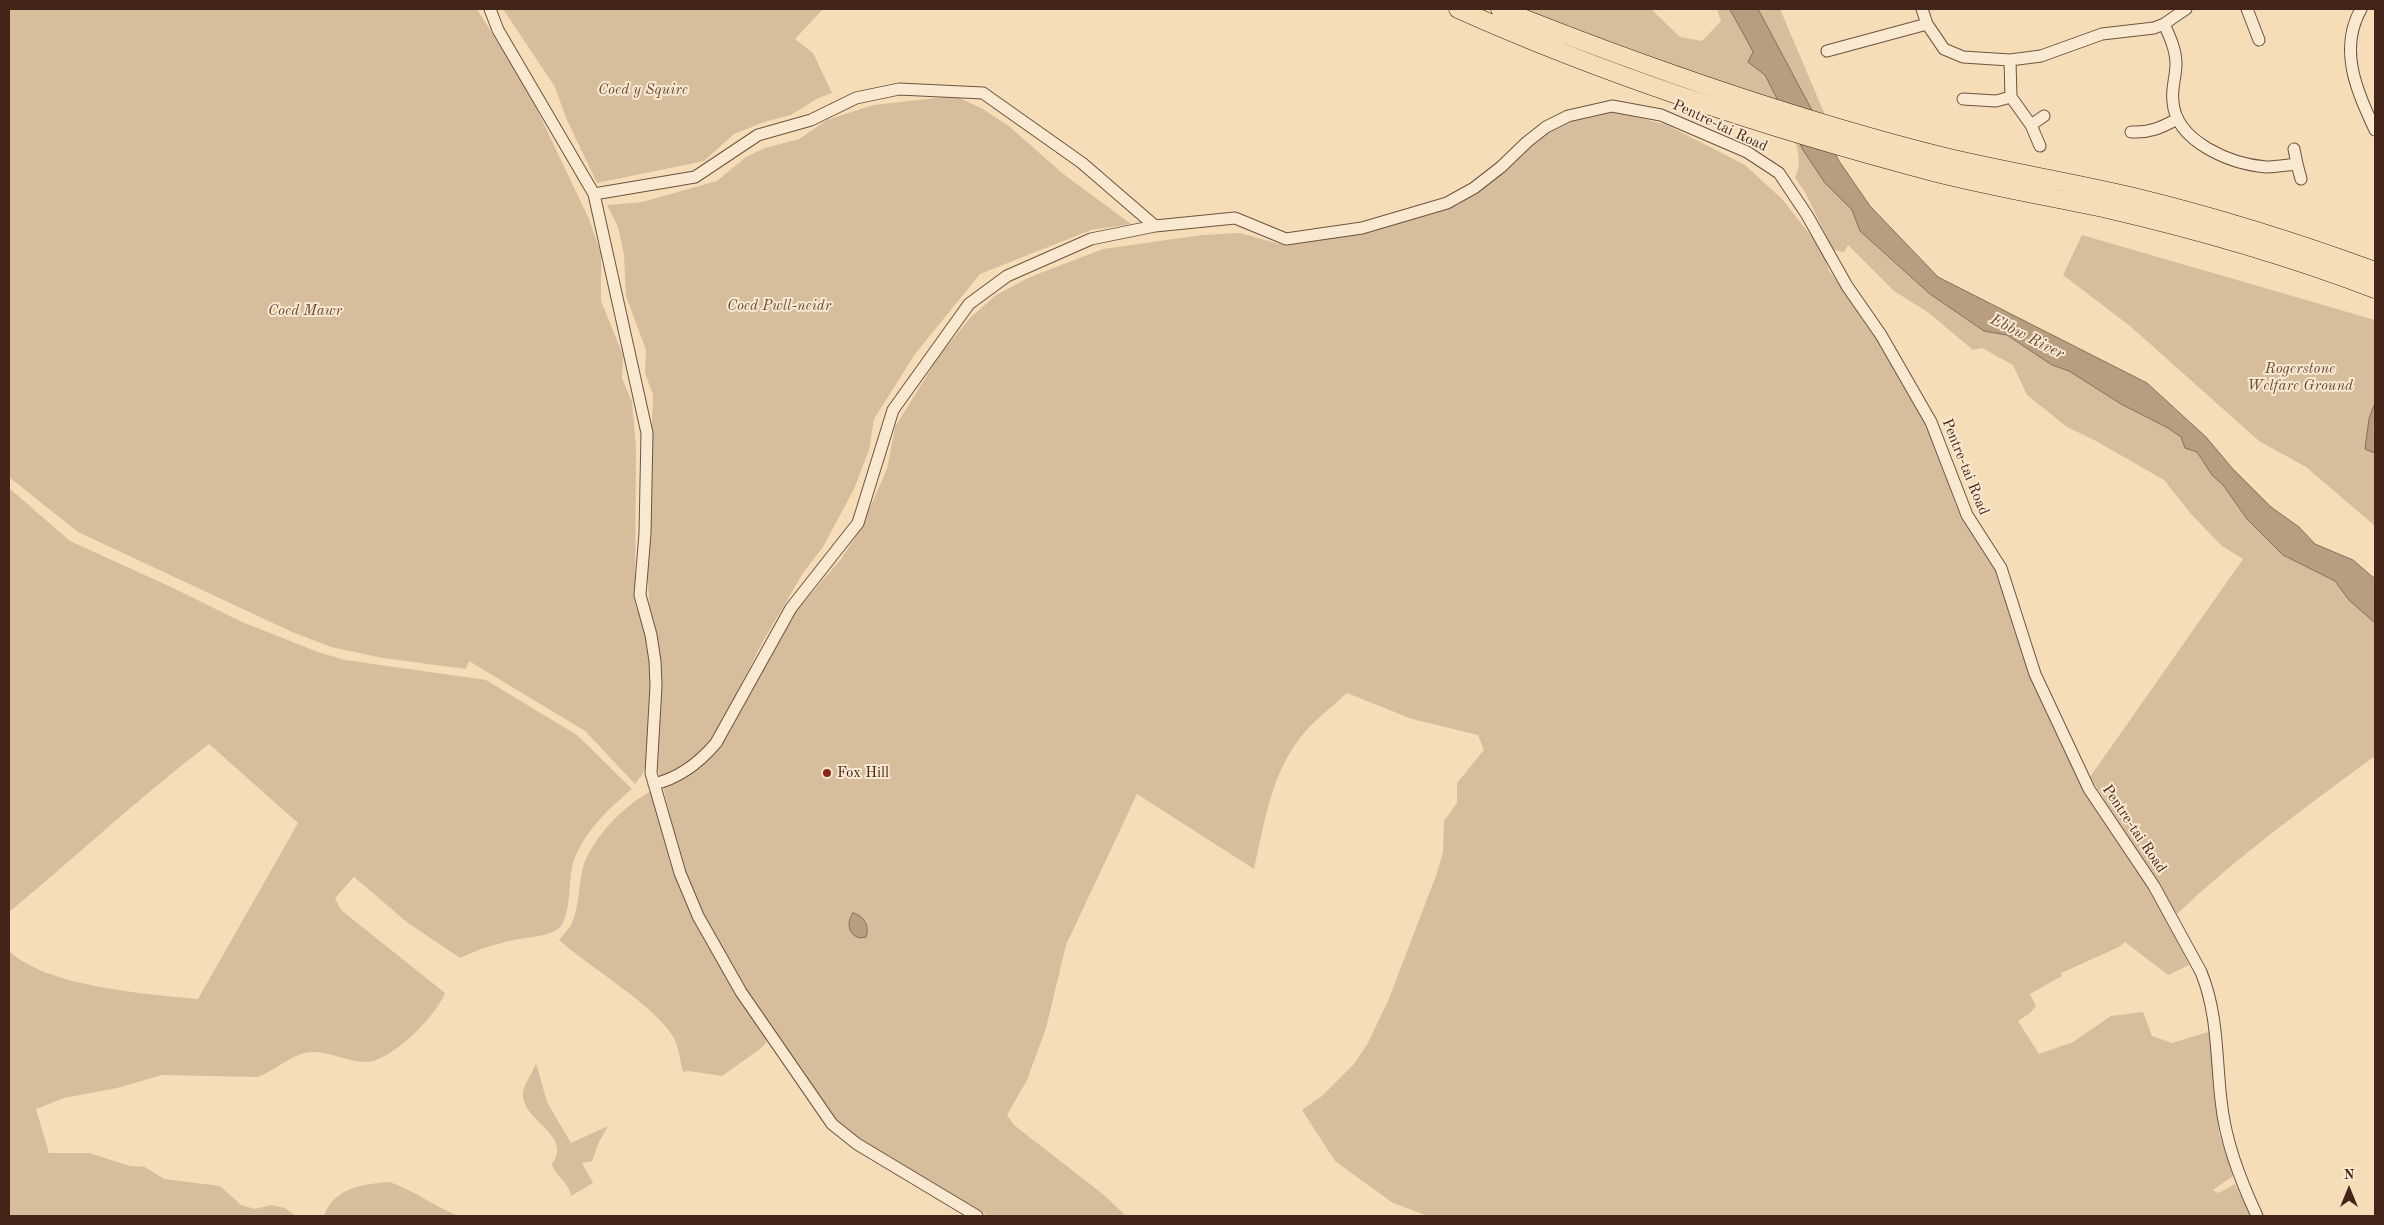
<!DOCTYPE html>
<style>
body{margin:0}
#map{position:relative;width:2384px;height:1225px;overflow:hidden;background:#f4ddb7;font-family:"Old Standard TT",serif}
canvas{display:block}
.frame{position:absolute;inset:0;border:10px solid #432419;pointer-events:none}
.north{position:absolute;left:2324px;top:1165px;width:50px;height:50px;-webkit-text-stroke:4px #f8e9d0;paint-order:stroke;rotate:0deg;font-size:14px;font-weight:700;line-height:20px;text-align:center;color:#432419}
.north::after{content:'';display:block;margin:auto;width:18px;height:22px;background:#432419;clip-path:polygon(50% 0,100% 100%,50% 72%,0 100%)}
</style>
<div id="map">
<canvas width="2384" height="1225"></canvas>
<div class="frame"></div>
<div class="north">N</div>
</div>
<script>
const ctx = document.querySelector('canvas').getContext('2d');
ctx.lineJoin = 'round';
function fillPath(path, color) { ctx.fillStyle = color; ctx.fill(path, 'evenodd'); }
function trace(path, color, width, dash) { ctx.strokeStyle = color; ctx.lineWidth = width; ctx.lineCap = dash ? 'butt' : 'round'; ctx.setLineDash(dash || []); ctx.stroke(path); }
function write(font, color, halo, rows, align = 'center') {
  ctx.font = font + ' "Old Standard TT",serif'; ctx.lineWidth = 4; ctx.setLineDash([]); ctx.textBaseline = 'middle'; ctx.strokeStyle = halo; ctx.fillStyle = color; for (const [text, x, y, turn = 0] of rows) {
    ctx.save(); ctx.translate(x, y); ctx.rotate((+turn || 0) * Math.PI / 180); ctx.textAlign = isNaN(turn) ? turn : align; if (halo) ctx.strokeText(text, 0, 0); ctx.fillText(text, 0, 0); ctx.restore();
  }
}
fillPath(new Path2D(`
 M9,9H477L531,97L589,219L601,254V301L623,355L622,378L632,402L636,447L635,604L647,632L653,685L647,763L642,775L635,784L585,731L469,661L466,669L383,658L331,647L292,632L78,532L9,477Z
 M503,9H823L795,39L813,53L832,93L818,98L791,115L764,122L734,134L704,161L597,183L566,118L555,87Z
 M1522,9H1651L1680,37L1702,41L1721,21L1717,9H1780L1829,124L1755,100Z
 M955,96L983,109L1010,127L1062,173L1131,224L1091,230L980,274L915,354L874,419L869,450L854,489L823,547L803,573L762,643L715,737L702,753L661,780L657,766L661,702L659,654L650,610L647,572L653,395L645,373L646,350L626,296L624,255L618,227L607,205L642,202L717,181L746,157L765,148L799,139L827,120L873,105Z
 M1614,111L1667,125L1745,165L1783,200L1822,250L1829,271L1859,308L1897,368L1939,449L1954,500L1963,521L1998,569L2027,664L2085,793L2154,894L2189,965L2168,975L2125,942L2119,947L2061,973L2062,976L2030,994L2036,1006L2030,1013L2018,1021L2039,1054L2073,1042L2111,1016L2143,1012L2152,1036L2172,1043L2211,1031L2219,1133L2233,1176L2213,1190L2218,1193L2235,1184L2252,1216H1428L1393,1203L1335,1161L1302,1110L1322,1096L1354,1064L1368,1043L1388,1001L1437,873L1443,852L1444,821L1457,803V783L1484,750L1478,735L1412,719L1347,693C1333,706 1317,718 1304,733C1271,772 1265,821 1254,869L1137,794L1066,945L1046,1028L1027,1080L1007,1115L1014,1125L1104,1195L1126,1216H988L961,1199L901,1168L834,1122L801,1067L782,1044L747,993L701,914L685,876L663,787L680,779L704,762L791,617L841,559L860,530L887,469L895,427L939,356L971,317L996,295L1030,277L1103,249L1202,235L1240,233L1283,245L1372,230L1468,197L1503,173L1524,150L1542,136L1572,121ZM853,913L865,920L868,929L851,933L849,926Z
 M1789,123L1825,183L1852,210L1860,231L1930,294L1984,331L2007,335L2052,365L2069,371L2121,404L2168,428L2181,437L2191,451H2197L2212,475L2223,485L2247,519L2283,555L2335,581L2375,623V756C2307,806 2239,855 2177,914L2090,777L2243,559L2222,546L2191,514L2164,480L2096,441L2067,427L2027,395L2013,365L1982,348L1973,350L1929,313L1894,291L1848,245L1844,252L1833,250L1805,192L1795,178C1804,158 1795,142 1789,123Z
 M2082,235L2375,320V526L2306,467L2259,441L2130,326L2063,275Z
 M9,488L70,541L171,587L242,622L318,652L345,660L486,680L577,735L632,789C608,809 583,833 573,863C568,879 572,918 558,929C546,937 527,937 514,940C496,944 476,950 460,958L408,923L354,877L335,898L341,910L445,993C437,1015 391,1062 366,1062C348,1062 331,1052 313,1052C293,1052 276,1071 257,1077L162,1075L117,1088L64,1098L36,1109L49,1153H89L130,1166L145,1167L164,1179L220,1186L241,1205L255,1209L271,1205L285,1208L296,1216H9V951C47,987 146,994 198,999L298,823L209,744C139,797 76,857 9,912Z
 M651,791L669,852L766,1037V1043L760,1049L722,1076L689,1071L683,1072C680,1061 679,1048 674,1038C656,1006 589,967 559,940C563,935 568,930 571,925C580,907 578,883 584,864C595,835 624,806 651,791Z
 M536,1063L547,1102L571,1143L608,1126L599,1142L592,1161L582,1163L593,1183L571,1196C569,1182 555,1176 552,1164C574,1134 520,1121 523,1092C524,1084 533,1072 536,1063Z
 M390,1182C414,1191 435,1206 458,1216H324C334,1187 364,1184 390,1182Z`), '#d6be9c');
const water = new Path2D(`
 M1730,9H1758L1839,161L1870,206L1938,277L2147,383L2206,437L2232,468L2271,507L2299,527L2315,544L2353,560L2375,579V623L2349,600L2335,581L2283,555L2247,519L2223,485L2212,475L2197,452L2185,448L2181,437L2168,428L2121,404L2069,371L2052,365L2007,335L1984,331L1930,294L1860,231L1852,210L1825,183L1803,150L1765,75L1748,62L1753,52Z
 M2375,403V453L2365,449L2369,419Z
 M853,913C864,916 870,925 866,937L860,938C848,935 846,923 853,913Z`);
fillPath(water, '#b89e81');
trace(water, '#896d57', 1);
const minor = new Path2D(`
 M490,9L498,30L594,194L647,433L645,533L640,595L651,635L655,661L656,686L651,773L680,873L698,916L741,992L832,1124L857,1144L977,1216
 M1922,9L1927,24L1944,49L1963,57L2010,60L2041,56L2102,34L2154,28L2164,24L2186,9
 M2247,9L2259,40
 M2361,9C2338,50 2357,91 2375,130
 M2164,24C2170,37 2176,50 2176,64C2176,77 2171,89 2173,102C2176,142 2231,164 2266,167C2276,167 2287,165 2297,164L2294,149
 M1827,51L1927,24
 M2010,60L2011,97L2031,125L2040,146
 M1963,99L1996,101L2011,97
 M2031,125L2044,116
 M2131,132C2149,133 2161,128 2177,119
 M2297,164L2301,179
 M594,194L695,177L758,135L811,120L856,98L899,89L983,93L1082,163L1155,226L1235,218L1286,239L1362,228L1447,203L1474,188L1501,167L1527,142L1546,127L1568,116L1612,106L1661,115L1747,152L1779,173L1807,215L1847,286L1881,335L1931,422L1967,515L2001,568L2035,674L2089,789L2154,886L2201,972C2218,1013 2216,1057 2221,1100C2225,1141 2240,1179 2257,1216
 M654,784C680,778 699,763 716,743L791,608L858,523L893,410L969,304L1007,276L1091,239L1155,226`);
const primary = new Path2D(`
 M1458,9C1612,78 1774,130 1937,173C1993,187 2051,197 2107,209C2198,230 2288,256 2375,289
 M1500,9C1645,67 1794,119 1945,157C2008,172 2071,182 2134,197C2216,217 2296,242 2375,271`);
trace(minor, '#6f5240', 13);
trace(primary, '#432419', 19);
trace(minor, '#f8e9d0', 11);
trace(primary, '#f4ddb7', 18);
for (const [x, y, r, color] of [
 [827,773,5,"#8f2418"]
]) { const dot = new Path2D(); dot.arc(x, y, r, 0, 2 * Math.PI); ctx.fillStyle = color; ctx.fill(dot); trace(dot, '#f8e9d0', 2); }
write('italic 15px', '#684a3a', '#f8e9d0', [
 ["Coed y Squire",643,90],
 ["Coed Pwll-neidr",779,306],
 ["Coed Mawr",305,311],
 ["Rogerstone",2300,369],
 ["Welfare Ground",2300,386]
]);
write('15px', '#432419', '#f8e9d0', [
 ["Pentre-tai Road",1720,126,25],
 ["Pentre-tai Road",1965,467,68],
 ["Pentre-tai Road",2134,829,56]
]);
write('15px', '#432419', '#f8e9d0', [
 ["Fox Hill",837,773]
], 'left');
write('italic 16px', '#664938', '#f8e9d0', [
 ["Ebbw River",2027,337,27]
]);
</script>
